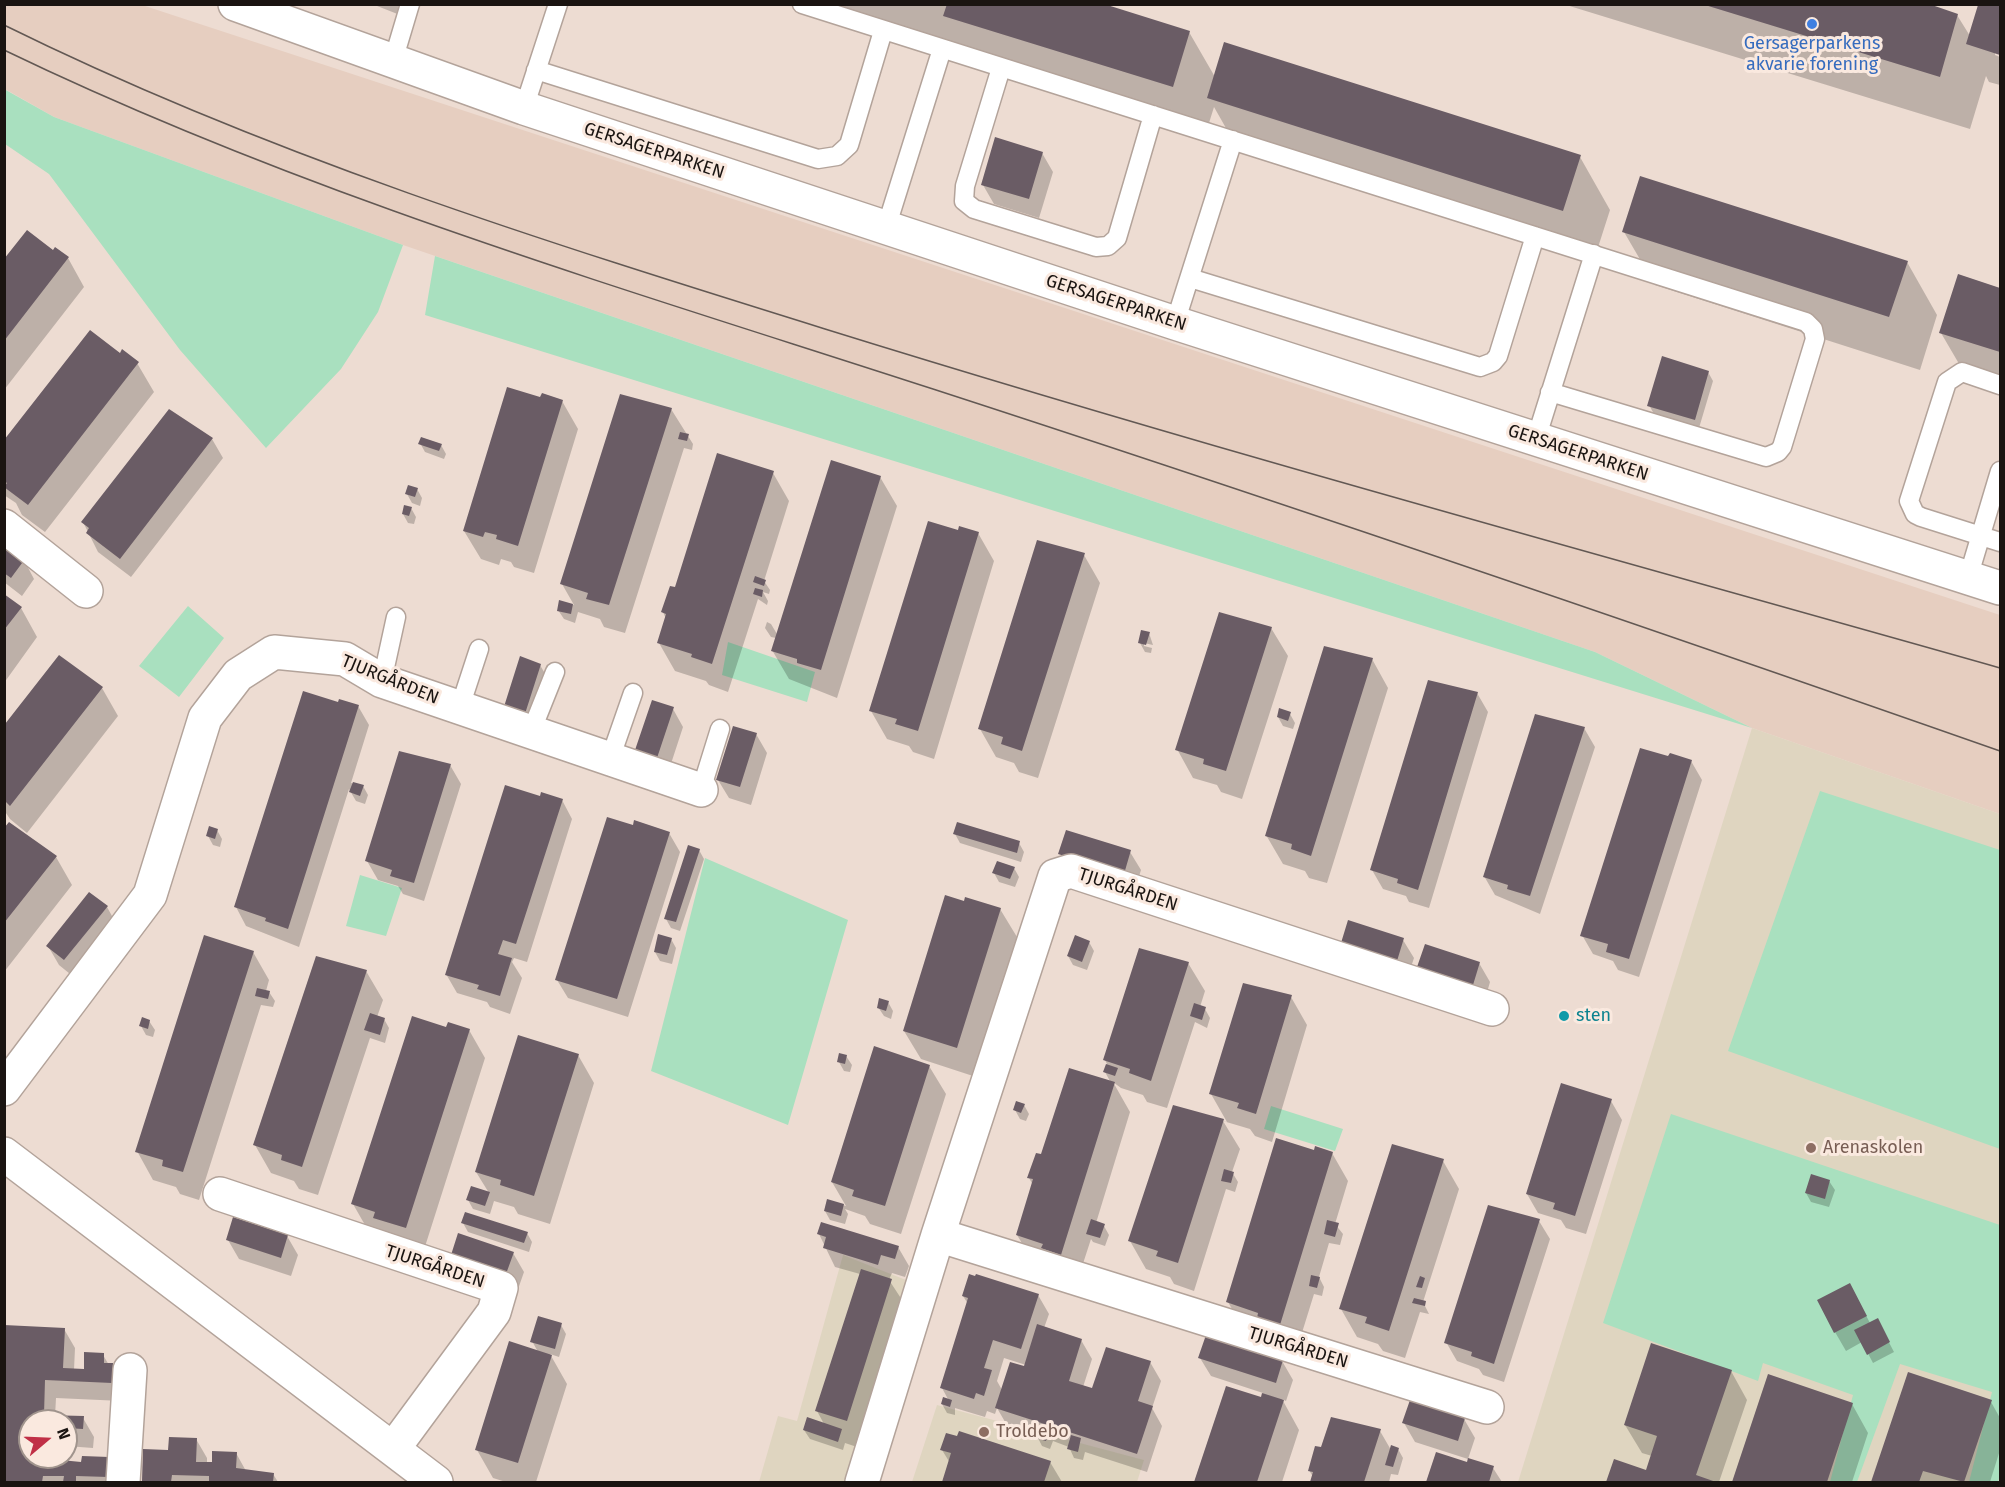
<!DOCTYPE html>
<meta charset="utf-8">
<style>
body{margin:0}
#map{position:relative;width:2005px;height:1487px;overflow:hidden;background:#eddcd2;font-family:"Fira Sans",sans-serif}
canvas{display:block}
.frame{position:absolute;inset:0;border:6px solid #1a1411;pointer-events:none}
.north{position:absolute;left:18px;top:1409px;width:60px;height:60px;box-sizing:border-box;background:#fae9df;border:2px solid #a0948d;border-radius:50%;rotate:71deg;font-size:16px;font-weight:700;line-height:24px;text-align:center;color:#1a1411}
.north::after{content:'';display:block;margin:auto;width:21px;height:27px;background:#c02f46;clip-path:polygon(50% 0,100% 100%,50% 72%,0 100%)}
</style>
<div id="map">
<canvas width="2005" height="1487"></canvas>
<div class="frame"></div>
<div class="north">N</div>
</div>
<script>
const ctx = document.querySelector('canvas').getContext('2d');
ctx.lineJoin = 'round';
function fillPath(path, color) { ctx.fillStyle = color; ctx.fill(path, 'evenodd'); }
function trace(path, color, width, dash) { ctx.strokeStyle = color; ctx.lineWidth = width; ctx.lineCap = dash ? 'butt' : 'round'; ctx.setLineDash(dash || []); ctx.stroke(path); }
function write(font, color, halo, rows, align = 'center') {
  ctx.font = font + ' "Fira Sans",sans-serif'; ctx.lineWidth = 6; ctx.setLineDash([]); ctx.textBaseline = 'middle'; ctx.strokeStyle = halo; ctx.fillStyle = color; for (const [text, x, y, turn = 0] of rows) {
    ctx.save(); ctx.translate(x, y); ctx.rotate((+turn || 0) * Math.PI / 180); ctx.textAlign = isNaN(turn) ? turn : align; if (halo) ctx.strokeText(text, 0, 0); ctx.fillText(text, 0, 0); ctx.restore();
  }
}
fillPath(new Path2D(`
 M5,5H142L2000,615V814L1752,728L1595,652L403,245L54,117L5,89Z`), '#e6cec0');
fillPath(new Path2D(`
 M1752,728L2000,814V1482H1518Z
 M843,1255L911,1282L848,1482H759L778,1416L797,1421Z
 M937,1405L1144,1460L1137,1482H912Z`), '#dfd5c0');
fillPath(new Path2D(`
 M4,89L54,117L403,245L378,312L341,369L266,448L180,350L49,174L5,144Z
 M435,256L1595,652L1752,728L425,315Z
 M188,606L224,638L179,697L139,666Z
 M728,642L815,672L807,702L722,675Z
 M1820,791L2000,850V1149L1728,1051Z
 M705,858L848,920L788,1125L651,1071Z
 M360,875L402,888L386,936L346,926Z
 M1271,1106L1343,1129L1335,1151L1264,1129Z
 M1671,1114L2000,1225V1475L1998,1482H1969L1992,1392L1900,1364L1857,1482H1830L1853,1395L1763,1363L1758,1381L1603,1323Z`), '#a9e0bf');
fillPath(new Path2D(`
 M372,4H403L400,15Z
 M803,4H1099L1189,32L1215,77L1580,157L1610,210L1593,263L1239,151L1214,107L1204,139L976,69L965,50Z
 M1563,4H1924L1957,15L1970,36L1980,4H2000V53L1995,52V55L2000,57V85L1989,82L1986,76L1970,129Z
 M1042,153L1053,172L1039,218L994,204L983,185Z
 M1624,232L1907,262L1937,315L1920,370L1655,285Z
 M53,252L68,258L84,287L4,390V261Z
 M1959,276L2000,289V395L1972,386L1941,333Z
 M120,355L137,363L154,392L45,532L22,515L16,503L4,495V442Z
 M1708,372L1713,381L1699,428L1654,414L1649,405Z
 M541,399L562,401L578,429L534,573L514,567L511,562L501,559L499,565L481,559L464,531Z
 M671,409L693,444L692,450L684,448L625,633L604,627L600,619L578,612L575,623L564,619L558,610L560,602L574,605L562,584Z
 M212,439L223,458L131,577L98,552L83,522Z
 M420,443L441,445L446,454L444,459L425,452Z
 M773,473L789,501L764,581L770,590L769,594L763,592L768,601L767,605L758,599L728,692L709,685L706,681L675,671L659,643L666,619L663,612L676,589Z
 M880,477L897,506L837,698L789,679L772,650L776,638L771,637L765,628L767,622L771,624L777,634Z
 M417,489L422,498L420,506L412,503L407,494Z
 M411,508L416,517L414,524L408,523L403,514Z
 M959,532L978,533L994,561L934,759L913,752L909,746L887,739L871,711Z
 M4,545L24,560L34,579L22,596L4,582Z
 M1084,555L1100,583L1038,778L1019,772L1014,763L996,757L980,729Z
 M4,596L21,608L37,637L4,683Z
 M1271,628L1288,656L1242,799L1221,792L1217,785L1193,778L1177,749Z
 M1149,633L1153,645L1144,643V646L1152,648L1151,653L1145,652L1140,643Z
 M59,657L102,688L118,716L27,833L10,819L4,810V727Z
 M1372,659L1388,688L1327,883L1309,878L1305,871L1283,864L1266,835Z
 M540,665L551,684L534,738L514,732Z
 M1477,693L1488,712L1429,908L1409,902L1406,896L1383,889L1372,870Z
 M339,704L358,706L369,725L351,783L363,786L368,795L365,804L356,801L349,789L299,947L246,926L236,907Z
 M673,709L683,727L666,779L647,772Z
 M1290,714L1295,723L1293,729L1283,726L1278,717Z
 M1584,728L1595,747L1540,914L1495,895L1484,876Z
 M756,734L767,753L751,805L729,798L718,780Z
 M1669,758L1691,761L1702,780L1639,977L1618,970L1613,961L1593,954L1582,935Z
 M432,759L450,765L461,784L424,901L403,894L398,886L378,880L367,861Z
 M541,798L562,800L572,819L527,962L514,958L512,962L522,978L510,1014L490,1007L487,1002L457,993L446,974Z
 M634,827L669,833L680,852L628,1017L568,998L557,980Z
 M4,830L56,857L72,885L4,972Z
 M217,830L222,839L220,847L213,845L208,836Z
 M955,834L1019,843L1024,852L1021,862L960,843Z
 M699,850L704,859L680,931L671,928L666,919Z
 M1130,852L1141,870L1134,892L1071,872L1060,853Z
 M1014,868L1019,877L1015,887L999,882L994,873Z
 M107,907L117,925L75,978L59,965L48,946Z
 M1000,909L1017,937L973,1076L921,1059L904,1031Z
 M671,939L676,948L672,964L660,961L655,952Z
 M1403,940L1414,958L1407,979L1354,961Z
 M1089,942L1094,951L1087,970L1073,965L1068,956Z
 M253,952L269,980L266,991L269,992L275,1001L273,1007L261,1005L199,1200L180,1194L176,1187L153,1180L137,1151Z
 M1188,963L1205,991L1200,1007L1205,1009L1210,1018L1207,1028L1195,1022L1167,1108L1147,1102L1143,1095L1121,1088L1113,1082L1130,1112L1096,1223L1104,1226L1109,1235L1105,1246L1093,1242L1091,1239L1077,1282L1034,1263L1017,1235L1033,1185L1029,1178L1042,1156L1111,1083L1105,1072L1107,1064L1105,1060Z
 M1479,963L1490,982L1484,1003L1430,986L1419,967Z
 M366,971L383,1000L377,1017L384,1019L389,1028L385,1043L370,1038L318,1195L299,1189L294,1181L271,1173L255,1145Z
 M1291,997L1307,1025L1272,1142L1255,1136L1250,1129L1223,1121L1240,1149L1232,1172L1238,1182L1235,1192L1226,1189L1194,1291L1174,1284L1170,1277L1146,1269L1130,1241L1174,1107L1227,1122L1211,1094Z
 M888,1002L893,1011L891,1019L884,1016L878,1007Z
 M149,1021L155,1030L153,1037L146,1035L141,1026Z
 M469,1030L485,1058L422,1256L369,1232L353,1204Z
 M578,1055L594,1083L550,1224L518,1214L514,1207L494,1201L490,1214L473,1209L468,1200L489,1193L476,1172Z
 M846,1056L852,1065L850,1072L844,1071L839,1062Z
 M929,1066L946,1094L901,1234L870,1224L865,1216L845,1209L848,1214L845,1224L830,1220L825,1211L828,1201L846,1206L832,1182Z
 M1611,1101L1622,1120L1586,1234L1566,1228L1561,1220L1538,1213L1527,1194Z
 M1024,1105L1029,1114L1026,1121L1020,1119L1015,1110Z
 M1315,1152L1332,1153L1348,1181L1335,1224L1343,1234L1340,1245L1329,1243L1319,1277L1324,1287L1322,1296L1314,1294L1296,1352L1244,1330L1228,1302ZM1261,1318L1287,1326V1328Z
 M1443,1161L1459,1189L1423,1302L1429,1314L1420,1312L1405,1358L1383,1351L1378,1344L1357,1337L1341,1309Z
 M1829,1181L1835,1190L1829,1207L1811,1202L1806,1193Z
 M1539,1221L1550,1239L1504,1382L1483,1375L1479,1369L1457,1361L1446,1342Z
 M463,1223L527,1233L532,1242L529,1252L468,1232Z
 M819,1234L898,1247L909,1266L905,1277L892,1273L889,1280L908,1309L863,1449L845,1443L843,1450L810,1439L804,1430L824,1424L817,1411L860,1274L835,1267Z
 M287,1236L298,1255L291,1276L239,1259L228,1240Z
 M513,1253L524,1272L517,1292L463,1274Z
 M1038,1295L1049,1314L1044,1328L1081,1340L1092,1359L1083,1387L1093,1390L1150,1362L1161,1381L1152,1408L1162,1426L1147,1472L1085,1452L1083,1460L1074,1458L1069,1447L1053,1441L1050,1449L1042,1446L1037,1436L1008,1427L997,1408L995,1414L987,1411L985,1417L955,1408V1415L947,1413L942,1404L949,1401L942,1388L968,1304L963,1296ZM1004,1358L1026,1365L1002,1390L997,1381Z
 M1860,1304L1870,1323L1882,1329L1894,1352L1873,1363L1862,1342L1846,1351L1835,1332Z
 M561,1325L566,1334L559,1357L550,1354L567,1384L536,1482H506L493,1478L477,1450L538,1352L532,1341Z
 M4,1327L64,1329L75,1348L74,1370L85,1371L103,1355L109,1365H112L123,1384L122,1401L56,1398L55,1417L83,1418L94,1437L93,1448L66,1446V1421H30V1457H53V1462L83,1464L118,1482H4Z
 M1200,1358L1282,1361L1293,1380L1286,1401L1282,1399L1299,1430L1282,1482H1196L1227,1387L1262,1399L1263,1393L1211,1376Z
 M1731,1371L1747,1400L1719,1482H1608L1615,1461L1647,1472L1652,1456L1642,1453L1625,1425Z
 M1909,1374L1991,1402L2000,1418V1450L1990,1482H1872Z
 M1769,1376L1852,1404L1868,1433L1852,1482H1733Z
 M1464,1419L1475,1438L1468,1459L1415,1442L1404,1423Z
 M1380,1431L1391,1450L1398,1449L1403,1458L1398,1475L1391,1474L1389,1482H1312L1313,1477L1309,1470L1322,1449Z
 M196,1439L207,1458V1464H213L236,1453L246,1471L273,1474L278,1482H144L170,1452Z
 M942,1450L1050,1462L1062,1482H944L950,1463Z
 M1437,1454L1468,1464L1493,1468L1502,1482H1428Z`), '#0003');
fillPath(new Path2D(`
 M947,4H1104L1190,31L1173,87L943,16Z
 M1929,4L1958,14L1940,77L1705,5Z
 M1978,5H2000V55L1966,44Z
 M1224,42L1581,155L1563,211L1207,98Z
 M995,137L1043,152L1029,199L981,185Z
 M1640,176L1908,261L1889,317L1622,232Z
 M27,230L53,250L55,247L69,257L4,341V259Z
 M1958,274L2000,288V352L1939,333Z
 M90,330L120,353L122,349L139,362L28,505L4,487L7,483L4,481V440Z
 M1662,356L1709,371L1695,420L1647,406Z
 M507,387L540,397L542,393L563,400L518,546L496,539L497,535L485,532L483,537L463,531Z
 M620,394L672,408L609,605L586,599L588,593L560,584Z
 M169,409L213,438L120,559L86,533L89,528L81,522Z
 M680,432L689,434L687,441L678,439Z
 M421,437L442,444L439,451L418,444Z
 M717,453L774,471L712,664L691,657L692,654L657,643L666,614L661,612L670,586L675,587Z
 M831,460L881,476L821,670L797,663V659L771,651Z
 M408,485L418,488L415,497L405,494Z
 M404,505L412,507L409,516L402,514Z
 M928,521L958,530L959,526L979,532L918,731L895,724L897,719L869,711Z
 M1037,540L1085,553L1022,751L1001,744L1003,737L978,729Z
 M4,543L25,559L11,578L4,573Z
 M755,576L766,580L764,586L753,582Z
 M755,588L763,590L762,597L753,594Z
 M4,594L22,607L4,630Z
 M559,600L573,604L571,614L557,611Z
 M1219,612L1272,627L1226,771L1203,764L1204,759L1175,750Z
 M1141,630L1150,632L1146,645L1138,643Z
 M1324,646L1373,658L1311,856L1291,849L1292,844L1265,836Z
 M59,655L103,687L10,806L5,801V724Z
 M520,656L541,664L523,720L502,713Z
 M1428,680L1478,692L1418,890L1397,883L1398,879L1370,870Z
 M303,691L338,702L339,699L359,705L288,929L265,921L266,918L234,907Z
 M652,700L674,707L656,761L634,753Z
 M1279,708L1291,712L1288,721L1277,717Z
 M1535,714L1585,727L1530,896L1507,889L1508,885L1483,877Z
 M733,726L757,733L740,787L716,780Z
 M1640,748L1668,756L1670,753L1692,760L1629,959L1606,952L1608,944L1580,936Z
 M399,751L451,764L414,883L390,876L392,870L365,861Z
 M353,782L364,785L360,796L349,792Z
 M505,785L540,796L541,792L563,799L516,944L503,940L498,954L512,958L500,996L477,989L479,985L445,975Z
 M607,817L633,825L634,820L670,832L617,999L555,980Z
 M9,822L57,856L4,923V828Z
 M957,822L1020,841L1017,853L953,834Z
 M209,826L218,829L215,839L206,836Z
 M1066,830L1131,850L1124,874L1058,854Z
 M688,845L700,849L676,922L664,919Z
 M997,861L1015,867L1010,879L992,873Z
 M89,892L108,906L64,960L46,946Z
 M945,895L964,901L965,897L1001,908L957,1048L903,1031Z
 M1348,920L1404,938L1397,961L1341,943Z
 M658,934L672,938L667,955L654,952Z
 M204,935L254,951L183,1172L162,1166L163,1160L135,1152Z
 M1075,935L1090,941L1082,962L1067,956Z
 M1425,944L1480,962L1473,985L1417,967Z
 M1139,948L1189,962L1151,1081L1129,1073L1130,1069L1103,1060Z
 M316,956L367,970L302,1167L281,1160L282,1155L253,1145Z
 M1243,983L1292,995L1256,1114L1237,1108L1239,1103L1209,1094Z
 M257,988L270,991L268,999L255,996Z
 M879,998L889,1001L886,1011L877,1008Z
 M1194,1003L1206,1007L1202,1020L1190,1016Z
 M370,1013L385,1018L380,1035L364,1030Z
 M412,1016L446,1027L448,1022L470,1029L406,1228L373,1218L375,1212L351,1204Z
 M142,1017L150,1020L148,1029L139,1026Z
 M518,1035L579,1054L534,1196L500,1185L501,1180L475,1172Z
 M874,1046L930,1065L885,1206L852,1196L854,1190L831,1182Z
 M839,1053L847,1055L845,1064L837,1062Z
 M1106,1064L1118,1068L1115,1076L1103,1072Z
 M1069,1068L1115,1082L1061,1255L1041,1248L1043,1244L1016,1235L1033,1179L1027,1178L1036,1153L1041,1154Z
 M1561,1083L1612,1099L1575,1216L1553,1209L1555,1203L1526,1194Z
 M1016,1101L1025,1104L1021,1113L1013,1110Z
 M1173,1105L1224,1119L1178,1263L1156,1256L1158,1251L1128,1241Z
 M1276,1138L1314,1150L1315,1146L1333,1152L1280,1325L1257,1318L1258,1313L1226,1302Z
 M1392,1144L1444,1159L1389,1331L1365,1323L1367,1317L1339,1309Z
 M1224,1169L1234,1172L1231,1183L1221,1181Z
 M1811,1174L1830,1180L1825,1199L1805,1193Z
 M471,1186L490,1192L485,1206L466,1200Z
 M827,1199L844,1204L841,1216L824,1211Z
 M1488,1205L1540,1219L1494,1364L1471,1356L1472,1352L1444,1343Z
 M465,1212L528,1232L524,1243L461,1223Z
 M233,1217L288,1235L281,1258L226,1240Z
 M1091,1219L1105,1224L1100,1238L1086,1234Z
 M1327,1220L1339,1223L1335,1237L1324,1234Z
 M821,1222L899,1246L895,1259L881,1255L878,1265L823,1248L826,1237L817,1234Z
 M458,1233L514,1252L506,1274L451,1255Z
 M861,1269L892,1279L847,1421L815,1411Z
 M969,1274L975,1276L976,1274L1039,1294L1021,1349L993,1340L984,1368L992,1370L984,1396L976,1393L974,1399L940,1388L968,1298L962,1296Z
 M1311,1275L1320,1277L1317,1288L1309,1286Z
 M1420,1276L1425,1278L1422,1288L1416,1287Z
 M1850,1283L1867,1316L1834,1333L1817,1300Z
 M1414,1298L1426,1301L1425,1306L1412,1303Z
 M538,1316L562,1323L555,1349L530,1342Z
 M1878,1318L1890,1342L1867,1355L1854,1330Z
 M1037,1324L1082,1339L1069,1381L1092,1388L1106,1347L1151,1361L1138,1401L1153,1406L1137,1454L995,1408L1010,1362L1024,1366Z
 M4,1325L65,1328L63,1368L84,1369V1352L104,1353V1363H113L112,1383L45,1380L44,1415L84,1416L83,1429L66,1428V1421H30V1457L81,1462L82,1456L109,1457L108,1477L76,1476V1482H63L64,1476H43L42,1482H4Z
 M1206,1335L1283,1360L1276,1383L1198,1358Z
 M509,1341L552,1355L518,1463L475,1450Z
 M1651,1343L1732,1370L1696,1475L1716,1482H1606L1614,1459L1646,1470L1657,1436L1624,1425Z
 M1908,1372L1992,1400L1964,1482L1923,1471L1919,1482H1871Z
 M1768,1374L1853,1403L1827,1482H1732Z
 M1226,1386L1261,1397L1262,1393L1284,1400L1257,1482H1194Z
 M943,1397L952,1400L950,1407L941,1404Z
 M1410,1400L1465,1418L1458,1441L1402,1423Z
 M807,1417L842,1429L838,1442L803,1430Z
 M1331,1417L1381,1429L1364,1482H1310L1313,1472L1308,1471L1315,1446L1321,1447Z
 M1039,1425L1049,1429L1046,1441L1035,1438Z
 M959,1431L1051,1461L1044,1482H942L951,1453L940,1450L946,1433L957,1436Z
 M1071,1435L1081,1438L1078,1452L1067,1449Z
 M169,1437L197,1438L196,1462H212V1451L237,1452L236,1468L274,1473L273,1482H209V1476L172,1475L171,1482L142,1481L143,1449L168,1450Z
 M1391,1445L1399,1448L1393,1467L1385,1465Z
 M1436,1452L1467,1462L1468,1458L1494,1466L1489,1482H1426Z`), '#6a5c65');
const service = new Path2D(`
 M802,4L1806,322L1813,329L1815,339L1782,447L1778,452L1766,457L1550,392
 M393,61L410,4
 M1001,68L965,186L964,201L974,209L1096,247L1108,246L1117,238L1153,115
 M536,70L818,159L837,156L849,145L883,31
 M524,108L558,4
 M886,228L942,49
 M1190,278L1480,367L1493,362L1498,356L1535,236
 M1175,323L1233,140
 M2000,385L1962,372L1947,382L1909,501L1915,514L1921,517L2000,542
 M1536,439L1594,254
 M1968,578L2000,471
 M382,681L396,617
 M460,707L479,649
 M531,732L555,672
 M610,759L633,693
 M701,790L720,729`);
const minor = new Path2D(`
 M235,4L524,108L1175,323L2000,588
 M4,526L86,591
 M4,1089L150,895L205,718L238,675L274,652L345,659L382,681L701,790
 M4,1154L436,1482
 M220,1194L501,1288L494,1312L393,1449
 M938,1235L1487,1407
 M123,1482L130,1370
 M862,1482L938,1235L1055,876L1071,871L1492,1009`);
trace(service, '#b3a39a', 21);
trace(minor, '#b3a39a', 36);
trace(service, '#fff', 18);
trace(minor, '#fff', 33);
trace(new Path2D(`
 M4,25C267,155 546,242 825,329C1214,450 1608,557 2000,668
 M4,50C302,194 619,287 933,389C1290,505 1646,627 2000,751`), '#625853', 1.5);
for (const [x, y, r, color] of [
 [1812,24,6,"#3f7fe0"],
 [1564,1016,6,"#0f9aa8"],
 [1811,1148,6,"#8d6e63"],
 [984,1432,6,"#8d6e63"]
]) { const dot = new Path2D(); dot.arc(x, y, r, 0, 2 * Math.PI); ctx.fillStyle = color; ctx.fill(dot); trace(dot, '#fae9df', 2); }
write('18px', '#366cbe', '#fae9df', [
 ["Gersagerparkens",1812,44],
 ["akvarie forening",1812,65]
]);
write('18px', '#1a1411', '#fae9df', [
 ["GERSAGERPARKEN",654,151,18],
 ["GERSAGERPARKEN",1116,303,18],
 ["GERSAGERPARKEN",1578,453,18],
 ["TJURGÅRDEN",390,680,22],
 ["TJURGÅRDEN",1128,890,18],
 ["TJURGÅRDEN",435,1267,18],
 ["TJURGÅRDEN",1298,1348,17]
]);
write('18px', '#0d838f', '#fae9df', [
 ["sten",1576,1016]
], 'left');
write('18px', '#785e54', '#fae9df', [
 ["Arenaskolen",1823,1148],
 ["Troldebo",996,1432]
], 'left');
</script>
